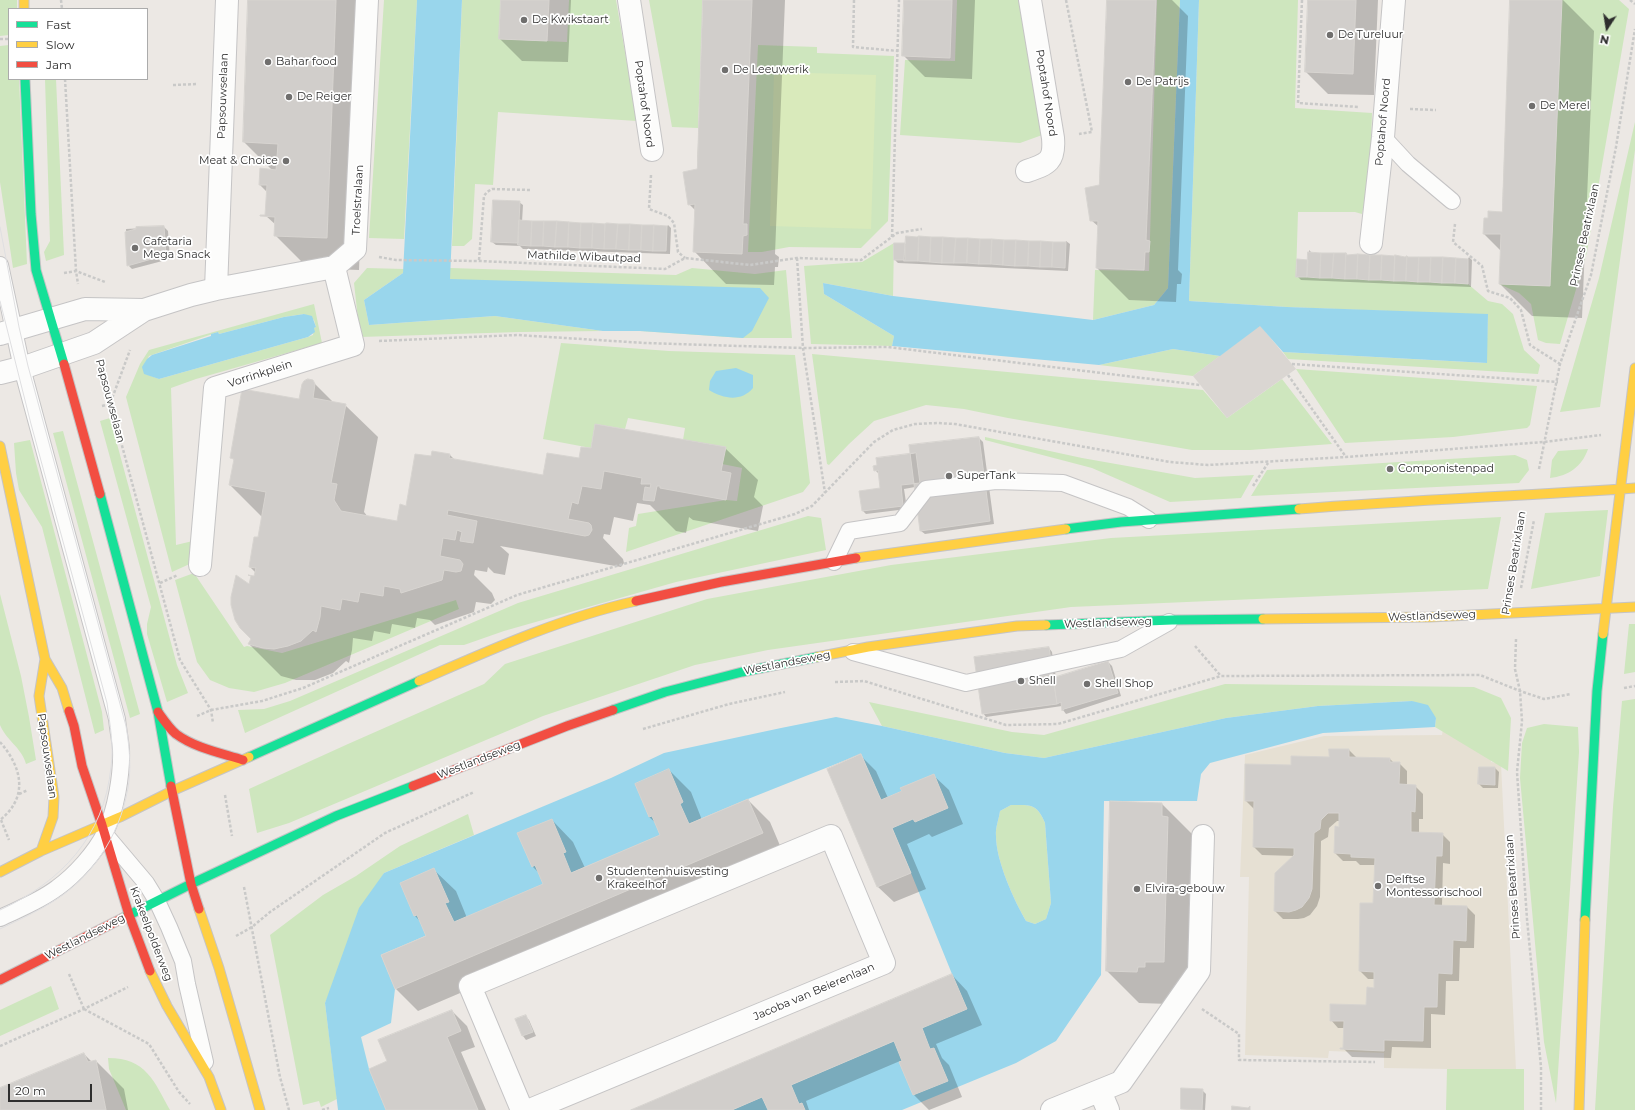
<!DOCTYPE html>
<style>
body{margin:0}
#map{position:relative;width:1635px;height:1110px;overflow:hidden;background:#ece8e4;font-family:Montserrat,sans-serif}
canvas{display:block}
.legend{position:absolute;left:8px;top:8px;width:140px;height:72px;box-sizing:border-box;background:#fff;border:1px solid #ababab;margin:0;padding:5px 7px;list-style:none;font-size:12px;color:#2e2e2e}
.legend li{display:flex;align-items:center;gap:8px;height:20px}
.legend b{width:20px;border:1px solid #ababab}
.north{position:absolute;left:1587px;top:8px;width:40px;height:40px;-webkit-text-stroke:3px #fff;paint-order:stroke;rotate:192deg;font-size:11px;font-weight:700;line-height:16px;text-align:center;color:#2e2e2e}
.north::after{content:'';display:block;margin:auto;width:14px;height:18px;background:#2e2e2e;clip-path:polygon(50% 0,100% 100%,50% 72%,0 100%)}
.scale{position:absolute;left:8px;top:1084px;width:84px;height:18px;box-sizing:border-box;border:2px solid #2e2e2e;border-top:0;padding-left:5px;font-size:12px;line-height:14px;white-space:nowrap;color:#2e2e2e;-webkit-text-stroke:3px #fff;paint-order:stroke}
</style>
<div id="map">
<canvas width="1635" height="1110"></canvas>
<ul class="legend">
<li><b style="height:5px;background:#16e098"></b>Fast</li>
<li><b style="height:5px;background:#ffcf43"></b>Slow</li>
<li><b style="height:5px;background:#f24e42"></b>Jam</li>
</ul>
<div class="north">N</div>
<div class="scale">20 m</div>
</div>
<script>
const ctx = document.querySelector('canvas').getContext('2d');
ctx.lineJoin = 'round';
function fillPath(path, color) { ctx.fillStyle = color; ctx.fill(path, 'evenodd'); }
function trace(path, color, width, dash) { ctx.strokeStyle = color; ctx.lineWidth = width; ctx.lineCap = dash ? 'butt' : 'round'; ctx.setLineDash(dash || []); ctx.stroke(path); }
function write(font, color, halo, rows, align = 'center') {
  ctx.font = font + ' Montserrat,sans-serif'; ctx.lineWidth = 3.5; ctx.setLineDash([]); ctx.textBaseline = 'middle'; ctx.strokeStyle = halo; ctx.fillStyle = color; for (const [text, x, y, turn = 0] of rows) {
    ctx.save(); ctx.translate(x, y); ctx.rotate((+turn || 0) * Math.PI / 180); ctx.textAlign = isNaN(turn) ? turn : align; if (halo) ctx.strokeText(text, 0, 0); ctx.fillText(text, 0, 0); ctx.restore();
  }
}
fillPath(new Path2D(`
 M1445,716L1491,721V762L1501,764L1516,1070L1384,1068V1053L1329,1051L1328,1058L1245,1055L1249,877H1240L1245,755L1324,736L1442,735Z`), '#e6e0d3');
fillPath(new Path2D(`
 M0,0H17V9H9V35L0,36Z
 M384,0H417L404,239L369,238Z
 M462,0H501L499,39L567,42L569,0H616L637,121L498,112L493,185L475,184L472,239L464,246H452Z
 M649,0H703L698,128L672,127Z
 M957,0H1023L1045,134L1020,143L900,135L905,60L955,61Z
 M1157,0H1180L1168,288L1154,305L1093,320L1095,270L1149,271Z
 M1199,0H1298L1295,108L1372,113L1370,176L1362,214L1355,212H1298L1296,276L1468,284L1488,301L1502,304L1513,314L1524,350L1540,365L1538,374L1288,359L1283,352L1486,363L1488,315L1287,307L1189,301Z
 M1562,0H1619L1629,9L1587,252L1560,344L1546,343L1538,340L1531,304L1519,293L1499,284L1550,286Z
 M9,45V79H19L27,264L13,268L0,182V46Z
 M758,45L817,47V53L894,56L888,221L861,248L789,247L762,252H748Z
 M45,79H56L64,255L46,261L44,252L50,241Z
 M1635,122V150L1600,407L1560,412L1599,278Z
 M894,243L893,296L823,283L824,294L894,336L892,346L811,344L804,266L862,262Z
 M367,268L404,269L403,273L364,300L369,325L495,316L603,331L519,332L360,337L354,283Z
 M450,268L676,275L692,268L755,274L786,270L792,338H743L640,331L449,279Z
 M314,304L322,343L196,379L171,388L176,545L197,540L194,562L172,572L126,397L140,364L149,350ZM304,314L314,320L316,327L314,328L313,335L308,337L159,379L146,374L144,367L149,356L152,355L218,332L219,334L284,317Z
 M561,343L669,351L795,355L810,483L803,492L626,552L629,528L636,526L638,514L726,500L737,501L742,468L722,464L726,447L683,440L685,428L628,418L625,429L595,424L591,448L543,439Z
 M1173,349L1220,356L1193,376L1099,365Z
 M812,354L1203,390L1227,418L1282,379L1332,444L1250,450H1192L1008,418L964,409L926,405L874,421L849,444L829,465L827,464Z
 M1296,369L1537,386L1530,425L1527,428L1453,437L1345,443Z
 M110,418L177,665L188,693L167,702L147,634V624L151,607L100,421Z
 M63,431L140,714L130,718L53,433Z
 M985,437L1082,458L1195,478L1254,475L1241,498L1170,502L1092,468L985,440Z
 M30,440L102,712L104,730L95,734L42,527L19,490L16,473L14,443Z
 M1588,449C1582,467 1568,476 1550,478L1552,460L1558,451Z
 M1515,455L1527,460L1529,470L1519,483L1251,496L1267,470Z
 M1608,510L1600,576L1531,589L1545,513Z
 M808,516L821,518L826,550L676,582L504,631L464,645H440L245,733L238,710L264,709L290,701L518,603Z
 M1501,517L1488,589L1071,607L768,650L695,665L543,716L289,823L257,833L249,789L348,744L484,684L505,664L707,599L891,565L1111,538Z
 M194,573L244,647L247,646L282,653L456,600L459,609L285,683L254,692L229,688L210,680L197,662L175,580Z
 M0,594L21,676L29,717L36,760L26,764C22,748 6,740 0,725Z
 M1629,624H1635V672L1624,674Z
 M1225,684L1474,687L1501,698L1511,718L1508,771L1435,727L1436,718L1412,701L1318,706L1226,718L1044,758L1005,753L882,726L869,702L1012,732L1044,735Z
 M1635,699V1110H1595L1613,807L1622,701Z
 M1544,724L1578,727L1579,752L1556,1103L1544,1042L1520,778L1522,743L1527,728Z
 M1011,805C1030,805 1037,803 1045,823L1051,903L1046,919L1035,924L1026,921C1014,900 996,861 996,836C995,828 999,819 1000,811Z
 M468,814L474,835L384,873L325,1003L337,1099L321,1107L319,1101L303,1105L270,935L323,895L356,876L400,846Z
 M51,986L59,1009L0,1036V1010Z
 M108,1058C146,1058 154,1081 170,1110H126L109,1069Z
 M1447,1069H1524V1110H1446Z`), '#cee6be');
fillPath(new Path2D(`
 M774,72L876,75L871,229L770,226Z`), '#d9eabb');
fillPath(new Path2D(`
 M1260,325L1296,369L1227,418L1193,376Z`), '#dad6d2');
fillPath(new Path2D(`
 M417,0H462L450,279L760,288L769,298L752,331L743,338L640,331H603L495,316L369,325L364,300L403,273Z
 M1180,0H1199L1189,301L1287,307L1488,314L1487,363L1283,352L1260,326L1220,356L1173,349L1099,365L892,346L894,336L824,294L823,283L893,296L1093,320L1154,305L1168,288Z
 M304,314L312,316L316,327L314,328L315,332L308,337L159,379L144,374L142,367L147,359L152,355L211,336V334L218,332L219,334L284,317Z
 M736,368L753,375V388C741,402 724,399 709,390L710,381L716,371Z
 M1412,701L1428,705L1436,718L1435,727L1323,733L1210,763L1201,774L1197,801H1104L1101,975L1056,1041L1016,1063L902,1110H732L894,1041L922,1028L952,974L911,873L861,754L748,799L571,873L381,955L395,989L391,1023L361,1037L369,1069L386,1110H338L325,1003L359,908L384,873L611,778L664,753L781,728L836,717L882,726L1005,753L1044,758L1226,718L1318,706ZM1011,805C1030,805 1037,803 1045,823L1051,903L1046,919L1035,924L1026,921C1014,900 996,861 996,836C995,828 999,819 1000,811Z`), '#99d6ec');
fillPath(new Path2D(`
 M249,0H369L359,270L308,268L275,235L276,225L266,216L267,192L260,185L273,171L244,142Z
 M501,0H571L568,62L522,61L500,39Z
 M704,0H785L775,254L779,257L778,267H775L774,285L726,284L694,251L696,211L689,204L697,170Z
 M905,0H975L972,79L925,77L903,55Z
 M1108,0H1172L1188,16L1178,270L1182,274L1181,284H1177L1176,302L1129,300L1097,268L1099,227L1091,220L1100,186Z
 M1309,0H1378L1374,95L1328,94L1306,72Z
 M1511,0H1563L1594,31L1582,318L1532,316L1500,284L1501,251L1484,234L1503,213Z
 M519,202L523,205L522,222L666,228L668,225L671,228L670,254L523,249L520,246L496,245L492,242Z
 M164,227L168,231L170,259L132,269L128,265L126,229Z
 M1066,241L1070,244L1068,271L898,263L895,260V244H1065Z
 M1309,250L1313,254L1383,256L1467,261L1469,257L1472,260L1471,287L1301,280L1297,276L1309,261Z
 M312,381L333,402L345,405L378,437L364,512L368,517L398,522L432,458L450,455L455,460L543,476L579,459L591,449L725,448L758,480L754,497L763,506L758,531L693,520L689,517L686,533L676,531L650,505L637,503L633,521L614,517L610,535L604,534L603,538L623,559L624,563L621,567L500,546L509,554L505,575L494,573L488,567L487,572L475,570L474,575L492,593L495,600L491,604L476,602L474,612L435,625L430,620L417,618L415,628L392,624L390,634L374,631L372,641L353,638L352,650L349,663L346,661L333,673L315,680H296L281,676L249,644L252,639L250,586L256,573L250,567L259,538L262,517L230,485L235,461L231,457L300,400Z
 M979,438L983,442L994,524L925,534L921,531L915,487L904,489L907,509L866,514L863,511L881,489L879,474L875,470L911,454Z
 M1049,648L1052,652L1056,678L1108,662L1112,666L1121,696L1066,714L1063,710L1062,706L986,717L983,713Z
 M1349,750L1357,758L1390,759L1394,763H1399L1407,771V786H1415L1423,794V819H1419V833L1442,834L1450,842V864L1443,863L1442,906L1467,907L1475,915L1474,948H1460L1459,981H1446L1445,1015L1431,1014V1048L1392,1047L1391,1058L1352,1057L1344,1049L1345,1028H1338L1331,1020L1367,1006L1375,989V979H1368L1360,971L1374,904L1376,865H1360L1356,861H1343L1335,853L1340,828V821H1337L1329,828L1328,837L1321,841L1320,897L1317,906L1310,915L1304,918L1298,919H1283L1275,911L1295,856L1262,855L1254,847V809L1246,801L1292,766L1330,758Z
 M861,756L876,771L888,798L933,775L949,790L963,824L932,837L929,834L907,844L926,889L894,902L878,887L829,769Z
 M1495,768L1499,772L1498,788H1483L1479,784Z
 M669,770L691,792L702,820L748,800L770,822L784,855L418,1011L396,989L382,956L427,936L421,922L415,916L401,884L434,870L456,891L467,918L545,885L539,873L532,866L552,820L573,842L585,868L662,836L656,823L649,817Z
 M1162,804L1194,836L1196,994L1169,1004L1139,1003L1107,971Z
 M952,975L967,991L982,1025L936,1044L942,1058L949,1065L962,1097L929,1110L914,1095L900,1061L806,1101L809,1110H633Z
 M452,1011L467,1026L475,1047L461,1052L486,1110H387L389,1062Z
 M525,1016L529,1020L536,1036L526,1040L523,1036L516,1020Z
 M84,1054L92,1062L96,1061L124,1089L128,1110H0V1089Z
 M1202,1090L1206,1094L1205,1110L1182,1109Z`), '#0003');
const building = new Path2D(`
 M248,0H336L327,238L274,236L275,217L260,216V215H265L267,185H259L260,168L276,170L278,144L243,142Z
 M501,0H549L547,41L499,39Z
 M703,0H752L743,224H747V235L743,236L742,254L693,252L695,204L688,205L683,172L697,169Z
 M904,0H952L950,58L902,56Z
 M1107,0H1156L1146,240L1150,241L1149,252H1145L1144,270L1096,268L1098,221H1090L1085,188L1099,185Z
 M1308,0H1356L1353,74L1305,72Z
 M1510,0H1562L1550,286L1499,284L1501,234H1483L1484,218H1488V211L1502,212Z
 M493,200L520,201L518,243L491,242Z
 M519,220L532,221L531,246L518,245Z
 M532,221H544L543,246H531Z
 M544,221H557L555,247L543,246Z
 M557,221L569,222L568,247H555Z
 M569,222L581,223L580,248L568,247Z
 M581,223H593L592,248H580Z
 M593,223L605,224L604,249L592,248Z
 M607,223L618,224L616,249H604L605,224Z
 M618,224H630L629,250L616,249Z
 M630,224L642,225L641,250H629Z
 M642,225H654L653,251L641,250Z
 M654,225L667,226L666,251H653Z
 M164,226L166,255L127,266L125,232L136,229V227Z
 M906,236L917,237L919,236L918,261H904Z
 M919,236L931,237L930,262L918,261Z
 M931,237H943L942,263L930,262Z
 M943,237L956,238L954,263H942Z
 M956,238H968L967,263H954Z
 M968,238L980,239L979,264L967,263Z
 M980,239H992L991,264H979Z
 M992,239L1004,240L1003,265L991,264Z
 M1004,240H1016L1015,266L1003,265Z
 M1016,240L1029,241L1028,266H1015Z
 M1029,241H1041L1040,267L1028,266Z
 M1041,241L1053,242L1052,267H1040Z
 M1053,242H1066L1065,268L1052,267Z
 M894,243H905V260H894Z
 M1308,252L1321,253L1320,278L1307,277Z
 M1321,253H1334L1332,278H1320Z
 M1334,253H1346L1345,279L1332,278Z
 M1346,253L1347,255L1358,254L1357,279H1345Z
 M1358,254L1370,255L1369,280L1357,279Z
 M1370,255H1382L1381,280H1369Z
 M1382,255L1395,256L1394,281L1381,280Z
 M1395,255L1405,257L1407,256L1406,281H1394Z
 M1407,256L1408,257H1419L1418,282L1406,281Z
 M1419,257H1431L1430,282H1418Z
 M1431,257H1443L1442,283L1430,282Z
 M1443,257L1456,258L1455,283H1442Z
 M1456,258L1468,259V284L1455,283Z
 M1297,259L1308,260L1307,277H1296Z
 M308,379L313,380L315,384L313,398L346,404L331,483L337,484L334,500L341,511L397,521L400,504L406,506L415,454L431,456L432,451L450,454L449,458L543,475L547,453L579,458L581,447L591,448L595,424L726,447L721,471L731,473L726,500L660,488V486H657L654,501L643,500L645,487L650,488L651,484H641L642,478L604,471L601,489L582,486L578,504L572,502L568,519L589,523L591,525L592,530L589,535L585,536L448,510L447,515L477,521L473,543L460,541L462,532L457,530L455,540L443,538L440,556L460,560L463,564L461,571L456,572L444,570L442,580L401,593L400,589L384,586L383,596L360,592L358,602L342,599L340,610L321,606L320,617L316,632L313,630L301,641L288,646L274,649L263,648L248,644L251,639L240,628L235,620L231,605V597L236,575L249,584L251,576L248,575L254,576L256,568L249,567L254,537H258L266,492L229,485L234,459L230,458L242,389L299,399L302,384L304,381Z
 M979,437L990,521L920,531L909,445Z
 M916,453L920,483L901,485L903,506L862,511L859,491L880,488L878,470L874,471L873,466L877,465L876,458Z
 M1049,647L1057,704L982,714L974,657Z
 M1108,661L1118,693L1064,709L1062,711L1061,702L1057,704L1053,678Z
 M1329,749H1349V757L1390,758V762H1400L1399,784L1416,785L1415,812L1411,811V832L1443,833L1442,856H1436L1434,905L1467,906L1466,941L1453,940L1452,974L1438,973L1437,1007H1424L1423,1041L1384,1040V1051L1340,1049V1048H1343L1344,1021H1330V1004L1366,1005L1367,987L1374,988V972L1359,971L1360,903H1373L1375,858L1351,857V854L1334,853L1335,826L1339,827V813H1328L1321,820L1320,829L1314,833L1312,889L1309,898L1302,907L1296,910L1289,912L1274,911L1275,873L1294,855V848L1253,847L1254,801H1245V764L1291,765V756L1329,757Z
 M861,754L881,800L902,791L900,788L934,774L948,808L915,822L913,819L892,828L911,873L877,887L827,769Z
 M1479,767H1495V785L1478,784Z
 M669,769L683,802L680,804L689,824L748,799L763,833L395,989L381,955L426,936L417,915L414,916L400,883L434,868L449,902L445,903L454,922L543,884L535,865L532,867L517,833L552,819L566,852L563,853L571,873L660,835L652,816L649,817L635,784Z
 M1110,801L1162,803V816L1168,817L1164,962H1145V967H1138L1137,972L1106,971Z
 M952,974L967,1009L922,1028L930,1049L934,1048L948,1081L913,1095L899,1062L902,1061L894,1041L791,1085L799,1104L802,1103L805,1110H768L762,1097L732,1110H631Z
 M452,1010L461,1031L447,1037L478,1110H386L369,1069L387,1061L378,1040Z
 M526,1015L533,1032L522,1036L515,1019Z
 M84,1053L88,1062L96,1060L106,1110H0V1088Z
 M1181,1088L1203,1089L1202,1110L1181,1109Z
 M1232,1106L1248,1108L1250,1106V1110H1232Z`);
fillPath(building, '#d1cecb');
trace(building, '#d7d4d0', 1);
const lane = new Path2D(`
 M1383,137L1408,164L1452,201
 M0,265L22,368L117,719C118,729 120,739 121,749C122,774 116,810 105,833C95,853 75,875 57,888C40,901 19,909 0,918
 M834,562L849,531L900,523L926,489L996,481L1063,483L1128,507L1149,520
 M853,652L966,683L1121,649L1169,622
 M108,838L146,883L157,901L169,927L183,961L187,984L205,1062`);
const street = new Path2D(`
 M629,0L652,150
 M1027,171C1048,164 1055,161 1053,138L1030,0
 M1371,243L1383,137L1394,0
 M216,289L227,0
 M0,334L85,309L144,310
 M0,373L28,366L94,343L144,310L191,295L216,289L334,267L355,249L367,0
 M200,565L215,388L353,345L334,267
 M1100,1091L1108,1110
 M522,1110L470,986L831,836L884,963L530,1110
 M1052,1110L1121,1082L1199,971L1203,836`);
const fast = new Path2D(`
 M25,79L31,214L36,270L64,364
 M100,494L158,712L171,786
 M1066,529L1121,522L1299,509
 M1046,625L1172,620L1263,619
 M613,710L665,692L742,672L817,657
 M249,757L419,681
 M123,918L191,884L336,816L413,786
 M1585,920L1597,691L1603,634`);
const slow = new Path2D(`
 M24,0V9
 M0,446L45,659L62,688L69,711
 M1299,509C1411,500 1523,496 1635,488
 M856,558L1066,529
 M1263,619L1430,617L1635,607
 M1603,634L1635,368
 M817,657L868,647L1017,626L1046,625
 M419,681C490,650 561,618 636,601
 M41,851L53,817L54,797L39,696L45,659
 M0,872L41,851L120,817L172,791L249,757
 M199,909L219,968L260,1110
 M150,971L167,1006L209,1077L221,1110
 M1579,1110L1585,920`);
const jam = new Path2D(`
 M64,364L100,494
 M636,601L721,582L856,558
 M69,711L74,726L82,766L102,825L129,915L150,971
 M158,712C163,719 169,728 176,734C195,748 221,753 243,760
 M171,786L191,884L199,909
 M413,786L567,726L613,710
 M0,980L123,918`);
trace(lane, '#c5c4c5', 18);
trace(street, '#c5c4c5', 24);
trace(fast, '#c5c4c5', 11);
trace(slow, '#c5c4c5', 11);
trace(jam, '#c5c4c5', 11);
trace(new Path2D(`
 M61,0L62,9
 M854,0L853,47L898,51
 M1066,0L1092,132L1079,134
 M1302,0L1298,103L1359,107
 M1630,0L1635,4
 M0,39H9
 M65,79L76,271L78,284
 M173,85L198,84
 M1410,109L1436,110
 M651,175L649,209L668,216L674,223L678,252L685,258
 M1455,224L1453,242L1482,266L1488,291L1510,298L1521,310L1530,345L1560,364
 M892,237L899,0
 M379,257L396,260L479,261L665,269L685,258L750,265L797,258L861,260L897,233L922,229
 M797,258L803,348L825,493
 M479,260L484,196L487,192L492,189L530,190
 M64,273L76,271L105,282
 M379,341L517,335L645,343L803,348L888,347L1200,385
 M1292,364L1558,382
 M101,368L180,660L211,710L213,723
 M1288,375L1346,457
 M102,406L110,404L130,350
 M1539,469L1560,364L1591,275L1616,147L1635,29
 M1253,486L1268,463
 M160,583L178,575
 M1521,588L1534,520
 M1516,639L1515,669L1520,691L1522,721L1517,772L1527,919L1541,1067V1110
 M1195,646L1220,675
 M835,682L864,681L1006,725L1058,724L1221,676L1480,675L1520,691L1544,699L1571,694
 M1624,688L1635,686
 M197,716L211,710L262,701L303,688L517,595L795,514L812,506L874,442L893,430L915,424L937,423L955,424L1170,462L1208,465L1346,457L1544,442L1601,435
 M643,729L729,704L785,692
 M0,742C22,767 29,797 0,820
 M19,794L28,790
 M225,795L232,836
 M1,820L9,840
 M244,887L280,1077L289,1110
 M236,936L252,927L270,912L385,833L474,792
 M69,974L84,1009
 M84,1009L149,1044L179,1092L190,1104
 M1202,1009L1239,1034V1060L1375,1062
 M0,1046L84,1009L128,987
 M322,1110L329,1108`), '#c9c9c8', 2.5, [3, 2]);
trace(lane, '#fcfcfb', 16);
trace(street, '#fcfcfb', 22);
trace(fast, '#16e098', 9);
trace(slow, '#ffcf43', 9);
trace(jam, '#f24e42', 9);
trace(new Path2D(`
 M0,227L19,327L28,366L126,726C129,744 131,763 129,781C123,828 97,873 57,899C39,911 19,920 0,929
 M0,301L31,424L107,703C110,725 114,746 111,767C104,837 61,882 0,910`), '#dfdfe1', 1);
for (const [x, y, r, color] of [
 [524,20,4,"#706f6e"],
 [1330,35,4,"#706f6e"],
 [268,62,4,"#706f6e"],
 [725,70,4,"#706f6e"],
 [1128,82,4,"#706f6e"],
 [289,97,4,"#706f6e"],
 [1532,106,4,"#706f6e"],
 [286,161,4,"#706f6e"],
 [135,248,4,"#706f6e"],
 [1390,469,4,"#706f6e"],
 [949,476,4,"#706f6e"],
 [1021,681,4,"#706f6e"],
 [1087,684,4,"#706f6e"],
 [599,878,4,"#706f6e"],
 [1378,886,4,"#706f6e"],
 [1137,889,4,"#706f6e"]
]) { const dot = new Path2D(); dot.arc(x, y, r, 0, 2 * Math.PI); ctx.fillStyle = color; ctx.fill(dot); trace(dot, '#fff', 1.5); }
write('11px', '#2e2e2e', '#fff', [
 ["De Kwikstaart",532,20],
 ["De Tureluur",1338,35],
 ["Bahar food",276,62],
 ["De Leeuwerik",733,70],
 ["De Patrijs",1136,82],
 ["De Reiger",297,97],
 ["De Merel",1540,106],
 ["Meat & Choice",278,161,"right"],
 ["Cafetaria",143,242],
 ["Mega Snack",143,255],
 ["Componistenpad",1398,469],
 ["SuperTank",957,476],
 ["Shell",1029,681],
 ["Shell Shop",1095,684],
 ["Studentenhuisvesting",607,872],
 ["Krakeelhof",607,885],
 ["Delftse",1386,880],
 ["Montessorischool",1386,893],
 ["Elvira-gebouw",1145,889]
], 'left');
write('11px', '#2e2e2e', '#fff', [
 ["Poptahof Noord",1046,93,81],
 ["Papsouwselaan",223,96,-88],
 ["Poptahof Noord",644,104,82],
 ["Poptahof Noord",1383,122,-85],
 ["Troelstralaan",358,200,-87],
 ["Prinses Beatrixlaan",1585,235,-78],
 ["Mathilde Wibautpad",584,257,2],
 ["Vorrinkplein",260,374,-18],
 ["Papsouwselaan",110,401,75],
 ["Prinses Beatrixlaan",1514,563,-81],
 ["Westlandseweg",1432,616,-2],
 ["Westlandseweg",1108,623,-2],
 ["Westlandseweg",787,663,-11],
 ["Papsouwselaan",47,756,82],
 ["Westlandseweg",479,760,-21],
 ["Prinses Beatrixlaan",1513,887,-94],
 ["Krakeelpolderweg",151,934,69],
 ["Westlandseweg",85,937,-27],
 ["Jacoba van Beierenlaan",814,992,-23]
]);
</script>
